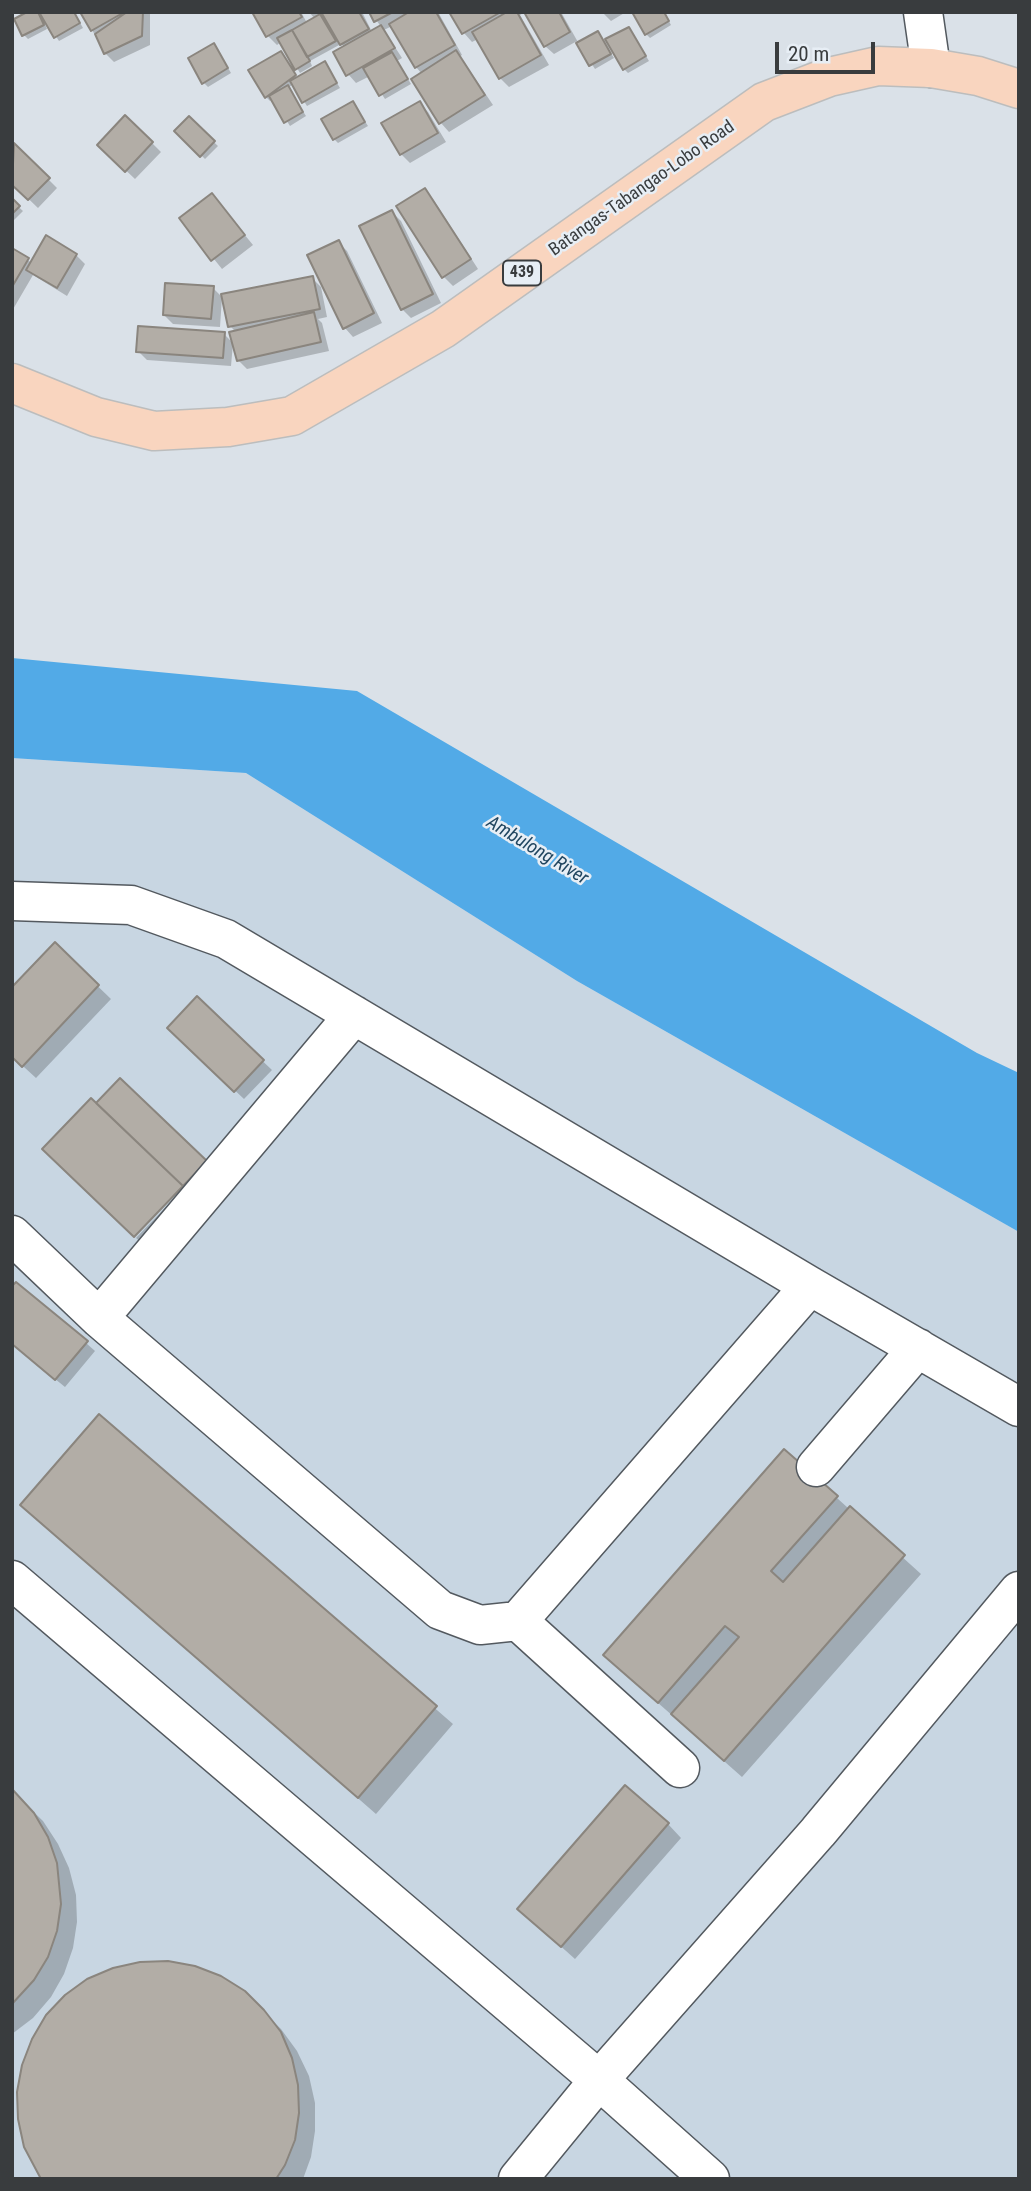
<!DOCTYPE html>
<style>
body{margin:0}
#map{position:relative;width:1031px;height:2191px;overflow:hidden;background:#dae1e8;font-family:"Roboto Condensed",sans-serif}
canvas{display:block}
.frame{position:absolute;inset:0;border:14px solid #393c3e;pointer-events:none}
.scale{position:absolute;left:775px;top:42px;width:100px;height:32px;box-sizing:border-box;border:4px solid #393c3e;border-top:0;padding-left:9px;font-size:21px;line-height:24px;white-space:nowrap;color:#393c3e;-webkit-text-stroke:5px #e7eef5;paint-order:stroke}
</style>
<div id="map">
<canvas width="1031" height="2191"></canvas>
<div class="frame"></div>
<div class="scale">20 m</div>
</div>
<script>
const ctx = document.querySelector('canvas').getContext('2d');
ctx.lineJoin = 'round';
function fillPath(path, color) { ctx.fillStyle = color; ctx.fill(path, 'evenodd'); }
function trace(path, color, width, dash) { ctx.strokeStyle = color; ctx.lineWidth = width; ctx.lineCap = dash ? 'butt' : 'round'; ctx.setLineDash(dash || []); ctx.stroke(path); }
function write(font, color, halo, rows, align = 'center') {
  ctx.font = font + ' "Roboto Condensed",sans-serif'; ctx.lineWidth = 5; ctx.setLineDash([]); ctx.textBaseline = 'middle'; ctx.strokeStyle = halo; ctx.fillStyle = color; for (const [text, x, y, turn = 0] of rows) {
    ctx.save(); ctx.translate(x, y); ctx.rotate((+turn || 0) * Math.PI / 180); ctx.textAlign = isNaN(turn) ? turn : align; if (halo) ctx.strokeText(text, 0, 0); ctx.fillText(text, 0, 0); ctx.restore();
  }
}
fillPath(new Path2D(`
 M12,758L246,773L577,981L1019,1232V2179H12Z`), '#c8d6e2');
fillPath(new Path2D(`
 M12,658L357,691L977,1053L1019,1073V1232L577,981L246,773L12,758Z`), '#52aae7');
fillPath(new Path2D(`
 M28,12H74L83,28L59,41L46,21L44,22L47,29L28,39L24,35Z
 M82,12H150V45L114,62L105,53Z
 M254,12H301L307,23L315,19L309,12H362L372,32L381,27L371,12H438L462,55L460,56L493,105L449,132L441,123L413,79L422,74L416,67L392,26L384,30L402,58L397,61L411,84L385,99L370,76L356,83L348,74L345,47L341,44L310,61L312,66L300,73L281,42L277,45L268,36Z
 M451,12H525L520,15L549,65L509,87L500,78L478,39L472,42L464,33Z
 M526,12H561L579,44L598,33L614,58L595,69L577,41L554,54L545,46Z
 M602,12H626L611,21Z
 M664,12L671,25L650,38L646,34Z
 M632,33L649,61L628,73L624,69Z
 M217,49L231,73L208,87L204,83Z
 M285,58L298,79L328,68L340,88L307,106L293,84L288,88L306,116L290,126L273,99L270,101L266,97L251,70Z
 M353,103L368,126L338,143L334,139Z
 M419,103L428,112L446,142L410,163L401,154Z
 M189,119L218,146L205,159L177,131Z
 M12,143L57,188L38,208L12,183Z
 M152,143L161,152L135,179L99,145Z
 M425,190L433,199L478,269L453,286L444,277L399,206Z
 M212,195L253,245L222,269L181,218Z
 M12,201L23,211L12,222Z
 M392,212L401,221L441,303L411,318L402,309Z
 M338,242L347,251L382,323L353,337L345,328Z
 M12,250L32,263L76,255L85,264L67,296L33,275L12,311Z
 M312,278L321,287L327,317L318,319L322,323L329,351L247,369L238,360L236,332L230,326Z
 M213,288L222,297L220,327L173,324L164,315Z
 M224,334L233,343L231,366L147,360L138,351Z
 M55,945L111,999L36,1078L12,1056Z
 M197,999L272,1070L244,1099L169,1028Z
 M44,1149L215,1171L149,1249L136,1238L186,1186L183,1184Z
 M86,1343L95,1351L65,1387L12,1344Z
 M99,1416L453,1724L376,1814L22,1505Z
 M785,1451L921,1574L742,1777L623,1672Z
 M12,1791L43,1821L58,1844L69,1868L76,1895L77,1922L73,1948L64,1974L51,1997L33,2018L12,2034Z
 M668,1824L681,1838L575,1959L519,1909Z
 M243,1992L281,2029L297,2051L309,2076L315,2103V2131L311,2157L303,2179H43Z`), '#0003');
const building = new Path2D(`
 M27,12H38L44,25L22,36L14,19Z
 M39,12H74L80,23L54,38Z
 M80,12H120L121,14L91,31Z
 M127,12H143L142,36L104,54L95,34Z
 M252,12H299L302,17L266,37Z
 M321,12H359L369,29L340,45Z
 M369,12H393L374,22Z
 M409,12H436L455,45L415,68L389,24Z
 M449,12H501L462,34Z
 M507,12H517L541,55L499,79L472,32Z
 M524,12H559L570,32L544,47Z
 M632,12H664L669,21L645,35Z
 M320,14L336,41L307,57L292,30Z
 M381,25L395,48L346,76L333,52Z
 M629,27L646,56L623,70L605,39Z
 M292,30L310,61L295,70L277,38Z
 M598,31L611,54L589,66L576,43Z
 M214,43L228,68L202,84L188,58Z
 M456,50L485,95L439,124L411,79Z
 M281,51L296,75L265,98L248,70Z
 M392,52L408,79L379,96L363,68Z
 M325,61L337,83L302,103L290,81Z
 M288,85L303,112L284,123L269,96Z
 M353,101L365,122L333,140L321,119Z
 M420,101L438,133L400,155L381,123Z
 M125,115L153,142L125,172L97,145Z
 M189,116L215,141L200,157L174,131Z
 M14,143L50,178L28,200L12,185Z
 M425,188L471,259L442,278L396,206Z
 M212,193L245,235L211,261L179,218Z
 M12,198L20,206L12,214Z
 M392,210L433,294L401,310L359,226Z
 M46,235L77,254L57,288L26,270Z
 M339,240L374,313L343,329L307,255Z
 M12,248L29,258L12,287Z
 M313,276L320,309L228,327L221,294Z
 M165,283L214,286L211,319L163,315Z
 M314,312L321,342L237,361L229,332Z
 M138,326L225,332L223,358L136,352Z
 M55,942L99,985L22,1067L12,1057V987Z
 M197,996L264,1060L234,1092L167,1028Z
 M120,1078L207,1161L183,1186L96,1103Z
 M91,1098L183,1186L134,1237L42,1149Z
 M16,1282L88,1341L55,1380L12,1344V1286Z
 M99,1414L437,1706L358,1798L20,1505Z
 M784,1449L838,1496L771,1571L783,1582L850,1506L905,1555L724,1761L671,1714L739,1637L725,1626L658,1703L603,1655Z
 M625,1785L669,1823L561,1947L517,1909Z
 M12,1789L34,1813L48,1837L57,1863L61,1904L57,1931L48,1957L34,1980L12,2004Z
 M168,1961L195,1966L221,1976L245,1991L264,2010L281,2032L292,2058L298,2085L299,2113L295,2140L285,2165L276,2179H41L24,2147L18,2119L17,2092L22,2065L32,2039L46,2015L65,1995L87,1979L113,1968L140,1962Z`);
fillPath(building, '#b2ada6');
trace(building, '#8a857e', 2);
const minor = new Path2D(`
 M923,12L931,68
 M12,901L131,905L226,939L810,1286L1019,1407
 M12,1235L99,1318L440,1610L480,1625L518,1621L810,1286
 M99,1318L354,1015
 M816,1467L918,1348
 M12,1580L599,2080L710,2179
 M518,1621L680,1768
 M518,2179L599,2080L818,1832L1019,1591`);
const major = new Path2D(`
 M12,383L96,417L154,431L228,427L292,416L443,329L764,102L829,77L878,66L931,68L978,76L1019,89`);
trace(minor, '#53595f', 41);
trace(major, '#bcbdbd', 41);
trace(minor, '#fff', 38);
trace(major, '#f9d5bf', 38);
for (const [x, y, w] of [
 [522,273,38]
]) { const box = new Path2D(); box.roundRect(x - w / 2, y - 12.5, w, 25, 5); ctx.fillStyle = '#e7eef5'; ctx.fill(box); trace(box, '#393c3e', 2); }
write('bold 16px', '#393c3e', null, [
 ["439",522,273]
]);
write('18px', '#393c3e', '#e7eef5', [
 ["Batangas-Tabangao-Lobo Road",642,189,-35]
]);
write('italic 19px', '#214660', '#e7eef5', [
 ["Ambulong River",537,851,31]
]);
</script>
